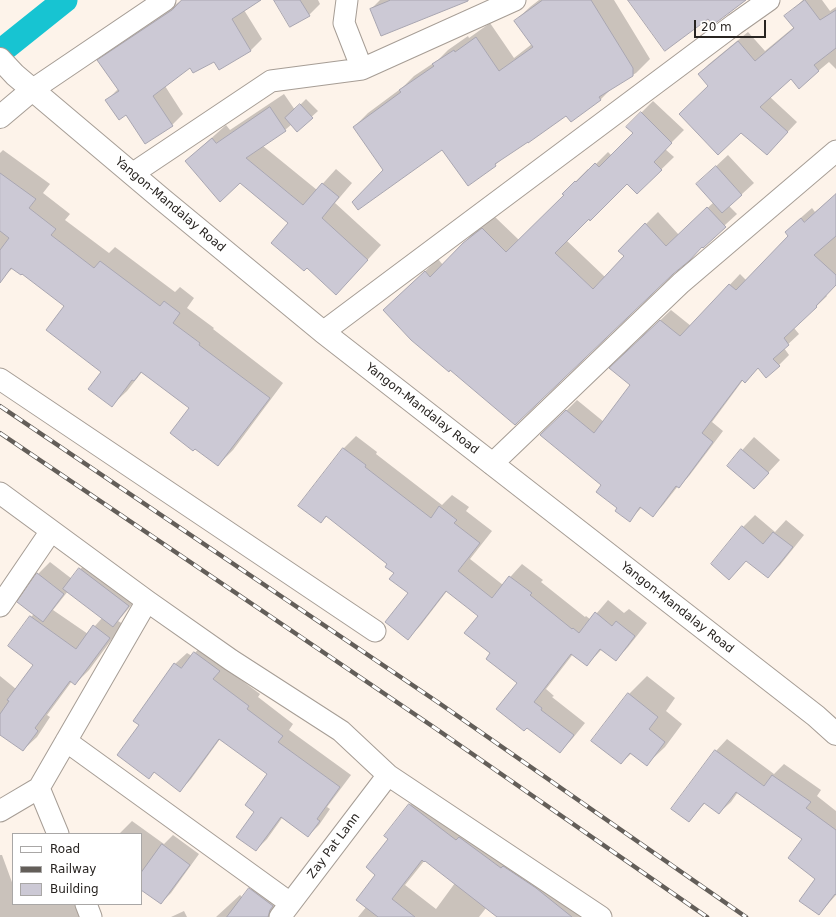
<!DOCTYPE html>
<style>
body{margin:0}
#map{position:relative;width:836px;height:917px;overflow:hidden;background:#fdf3ea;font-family:"DejaVu Sans",sans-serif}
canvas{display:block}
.legend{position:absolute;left:12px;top:833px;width:130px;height:72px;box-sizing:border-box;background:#fff;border:1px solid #a9a7a6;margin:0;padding:5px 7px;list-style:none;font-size:12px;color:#282421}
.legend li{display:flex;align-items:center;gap:8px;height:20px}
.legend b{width:20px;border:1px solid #a9a7a6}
.scale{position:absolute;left:694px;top:20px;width:72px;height:18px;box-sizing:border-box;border:2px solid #282421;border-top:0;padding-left:5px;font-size:12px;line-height:14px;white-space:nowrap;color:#282421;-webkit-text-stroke:3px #fff;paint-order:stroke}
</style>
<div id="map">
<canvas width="836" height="917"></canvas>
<ul class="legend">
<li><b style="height:5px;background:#fff"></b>Road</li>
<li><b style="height:5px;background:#635e59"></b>Railway</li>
<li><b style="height:11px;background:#ccc9d5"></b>Building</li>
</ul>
<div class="scale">20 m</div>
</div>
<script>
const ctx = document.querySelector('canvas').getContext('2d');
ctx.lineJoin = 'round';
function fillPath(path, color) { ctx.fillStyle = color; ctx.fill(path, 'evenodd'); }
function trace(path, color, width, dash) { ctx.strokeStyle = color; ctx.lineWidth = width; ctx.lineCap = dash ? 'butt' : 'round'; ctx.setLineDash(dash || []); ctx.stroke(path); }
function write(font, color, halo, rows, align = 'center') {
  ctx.font = font + ' "DejaVu Sans",sans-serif'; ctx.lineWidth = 4; ctx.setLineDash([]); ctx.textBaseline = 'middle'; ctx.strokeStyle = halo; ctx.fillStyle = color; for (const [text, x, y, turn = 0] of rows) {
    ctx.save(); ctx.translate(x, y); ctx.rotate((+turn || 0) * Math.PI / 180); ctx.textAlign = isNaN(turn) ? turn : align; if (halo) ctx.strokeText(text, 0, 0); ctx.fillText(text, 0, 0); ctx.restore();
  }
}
fillPath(new Path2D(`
 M182,0H259L244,10L262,39L251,50L219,69L214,61L191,66L165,86L183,114L172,125L126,114L107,100L118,89L99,60L110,49Z
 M275,0H318L320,4L309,15Z
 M380,0H469L460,4L371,9Z
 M539,0H614L650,59L636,73L613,87L601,99L571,120L566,115L504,157L495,165L442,149L384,170L354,127L368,113L403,87L414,76L438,60L448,50L468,36L469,38L490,23L514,58L532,44L515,21L530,7Z
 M803,0H822L830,11L836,7V69L829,62L799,87L791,78L770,97L797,122L767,154L699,74L709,64L748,32L765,51L794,27L786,16Z
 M284,94L295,110L306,99L318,111L297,130L292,124L285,130L263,146L317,190L336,169L352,183L335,203L381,245L350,279L289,223L240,182L186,161L226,125L230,130Z
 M653,101L684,130L665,149L674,157L637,193L627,182L566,240L605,277L625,256L619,251L658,212L679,235L714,202L697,184L728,155L754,183L729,206L737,214L702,246L515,424L384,310L438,259L443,265L476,230L495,217L519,240L565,195L563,194L588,169L589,171L608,152L612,156L635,133L631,123Z
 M3,150L50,184L43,193L70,214L65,220L109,253L115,247L175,292L180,287L194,298L187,308L214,328L213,329L283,383L233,450L218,465L190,408L142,372L127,391L112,405L102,372L65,306L22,273L13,268L4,276L0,273V153Z
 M836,194V219L828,227L836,237V285L826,295L827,296L794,328L799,334L784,348L789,355L779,365L758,368L745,382L743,380L712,422L723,431L689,476L679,487L678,486L663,505L653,515L642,507L630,520L603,485L552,425L577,400L604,422L632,385L621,358L671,310L691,326L740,274L746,280L790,236L786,232L796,222L812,208L815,212Z
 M356,436L377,452L376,454L442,505L452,495L469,507L466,511L492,531L470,559L503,585L522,564L543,580L541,582L585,617L586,616L591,620L608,600L624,613L629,609L647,623L628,647L616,660L602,649L587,665L573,654L546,689L554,696L552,697L585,723L572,739L560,752L518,683L492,653L479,615L447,591L420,626L408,638L409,593L388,564L327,516L321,522L299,505L344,448Z
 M754,437L780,460L754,488L728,466Z
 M755,515L775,532L786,520L804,535L780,565L768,577L747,560L729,579L743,527Z
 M90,558L139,596L118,621L123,624L89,670L75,684L72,681L47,715L50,717L37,737L23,750L0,734V676L16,689L35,664L31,617L34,614L19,602L38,574L50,562L72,579ZM68,591L102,618L88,634L53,610Z
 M206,641L224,667L260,694L258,697L293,724L289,730L351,775L327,807L330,809L319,825L308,836L282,818L267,839L256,850L268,774L220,739L191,779L180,791L155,772L149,777L141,725L175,664L187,653L192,656Z
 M647,676L675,698L666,711L682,724L665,747L647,764L632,753L621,763L629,694Z
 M727,739L774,774L784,764L821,790L817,796L836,811V895L819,914L817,879L804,839L738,792L731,802L719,813L705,803L689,821L716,751Z
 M423,792L605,917H499L486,908L479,917H358L367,906L389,839L410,805ZM425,860L455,883L436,909L405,885Z
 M132,821L164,844L173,835L199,854L171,893L161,903L141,888V834H119Z
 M0,855H2L13,885V904H94L99,917H0Z
 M262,877L285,893L269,917H216L240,895L243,898Z
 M184,911L187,917H171Z`), '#0003');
trace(new Path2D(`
 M0,52L65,0`), '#17c4d2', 25);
const building = new Path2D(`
 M182,0H261L232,19L251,51L219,70L214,62L193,73L190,68L153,96L173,126L145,144L126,115L119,120L105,100L119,91L97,60L172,10Z
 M274,0H300L310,16L290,27Z
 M391,0H468V1L381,36L370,9Z
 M543,0H591L633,68V76L599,97L601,100L571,122L566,116L528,143V142L495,164L496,166L468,186L442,150L358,210L352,202L383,170L353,127L401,92L399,90L434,66L432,64L454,50L455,52L476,37L499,71L533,47L514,21Z
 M628,0H746L713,25L708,19L665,51Z
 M805,0L820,20L836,10V48L814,65L819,71L799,89L791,79L760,107L788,132L767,155L741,133L718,155L679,114L708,86L698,74L738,41L755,61L794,28L784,16Z
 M300,104L313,118L297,132L285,118Z
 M270,107L286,131L246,158L303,205L322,183L339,197L322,218L368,260L336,295L307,268L304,271L271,243L288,223L240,183L220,202L185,161L212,138L216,143Z
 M641,112L672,143L654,162L662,170L637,194L627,184L590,221L589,219L555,253L593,289L624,256L618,251L645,223L666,246L707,207L726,227L703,248L702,247L689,261L673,274L515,425L450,370L449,372L411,340L383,310L425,271L430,277L463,243L482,228L506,252L564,195L562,194L575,181L576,182L595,163L599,167L633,133L626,127Z
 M716,166L742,195L722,213L696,184Z
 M0,173L36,199L29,208L56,229L51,235L94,268L100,261L160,306L164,301L180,313L173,323L200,343L199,345L270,398L218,466L195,449L193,451L170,433L189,408L141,372L134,381L132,380L112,407L88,389L101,372L46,330L64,306L22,274L21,275L11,268L0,283V250L9,238L0,231Z
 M836,194V236L814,255L836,275V285L816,306L817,307L784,338L789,345L773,359L780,366L766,378L758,368L745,383L742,380L702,433L713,442L679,488L676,486L653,517L640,507L630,522L615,511L617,508L596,492L601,485L540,435L566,410L594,433L630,385L609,368L660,320L680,336L729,284L736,290L788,236L785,232L801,218L804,222Z
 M343,448L366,465L365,467L431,518L439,506L457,520L454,523L480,543L458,571L492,598L509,576L532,593L530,595L572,629L573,628L579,633L595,612L612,626L616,621L635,636L616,661L600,649L587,666L571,654L534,702L542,708L541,710L574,735L560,753L527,728L524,731L496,709L517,683L486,659L490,653L464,633L478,616L446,591L408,640L385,622L408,593L389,579L394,573L385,567L387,564L326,516L321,523L298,506Z
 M741,449L769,473L754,489L727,466Z
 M742,526L763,544L773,532L793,547L768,578L746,561L729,580L711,564Z
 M79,568L129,606L113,627L63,589Z
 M37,573L64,594L43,622L17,602Z
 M30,616L76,649L93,625L110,638L75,685L70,681L35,728L38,731L23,751L0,735V714L9,701L7,700L33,665L8,646Z
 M194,652L220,671L213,679L249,706L247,709L283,736L278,742L340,787L317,819L320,821L308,837L281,817L256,851L236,837L254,812L245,805L267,774L219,739L180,792L154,772L149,779L117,755L139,725L133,721L174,663L181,668Z
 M628,693L658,717L649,729L665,742L647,766L630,753L621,764L591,741Z
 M715,750L764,786L772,775L811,802L806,808L836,830V895L835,894L819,915L799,901L815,879L788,858L802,839L736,792L719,814L704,803L689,822L671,809Z
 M409,804L456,840L459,837L501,868L503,866L536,888L572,917H497L425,861L424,862L422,860L392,899L415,917H378L356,900L375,875L366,867L388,839L384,836Z
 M162,844L190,865L161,904L141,890V873Z
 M249,888L273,906L270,910L268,917H227Z`);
fillPath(building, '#ccc9d5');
trace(building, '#a9a6b1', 1);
const minor = new Path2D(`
 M347,0L344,23L362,69
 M32,90L165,0
 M132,174L271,81L362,69L515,0
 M323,332L735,24L769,0
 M0,379L375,631
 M492,464L681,283L836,151
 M0,493L147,601L231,660L341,731L388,775L601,917
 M0,606L51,531
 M66,741L290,903
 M39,788L58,834
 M0,811L39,788L147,601
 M86,904L91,917
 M280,917L388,775`);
const tertiary = new Path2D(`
 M0,117L32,90`);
const trunk = new Path2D(`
 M0,59L15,75L163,200L323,332L816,716L836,734`);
trace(minor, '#a69d95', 23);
trace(tertiary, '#a69d95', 24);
trace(trunk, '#a69d95', 24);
trace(minor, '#fff', 21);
trace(tertiary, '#fff', 22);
trace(trunk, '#fff', 22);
const rail = new Path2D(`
 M0,406L439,703L746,917
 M0,433L435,728L707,917`);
trace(rail, '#635e59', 4.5);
trace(rail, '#fff', 3, [9]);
write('12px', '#282421', '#fff', [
 ["Yangon-Mandalay Road",170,205,40],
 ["Yangon-Mandalay Road",422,409,38],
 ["Yangon-Mandalay Road",677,608,38],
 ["Zay Pat Lann",334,846,-53]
]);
</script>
